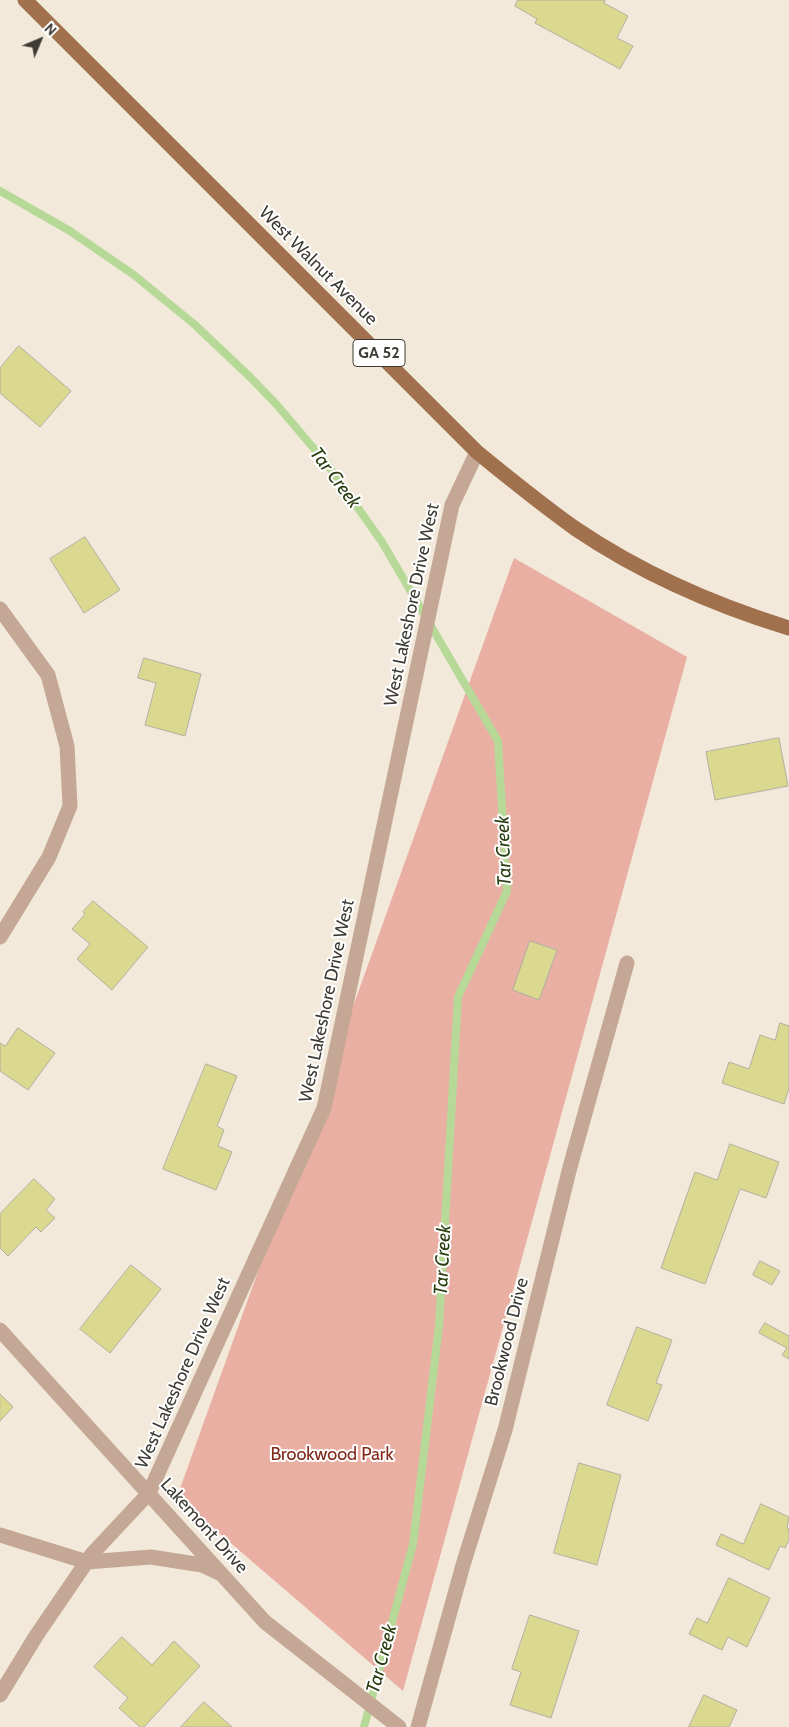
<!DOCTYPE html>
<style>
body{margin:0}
#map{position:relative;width:789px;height:1727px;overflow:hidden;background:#f2e9db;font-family:Cabin,sans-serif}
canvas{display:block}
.north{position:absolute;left:15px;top:15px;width:50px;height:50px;-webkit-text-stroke:4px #fff;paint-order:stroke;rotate:45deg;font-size:14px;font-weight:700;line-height:20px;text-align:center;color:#3e3b35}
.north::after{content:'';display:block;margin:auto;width:18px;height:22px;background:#3e3b35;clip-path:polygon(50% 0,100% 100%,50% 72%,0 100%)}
</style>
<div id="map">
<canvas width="789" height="1727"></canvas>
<div class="north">N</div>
</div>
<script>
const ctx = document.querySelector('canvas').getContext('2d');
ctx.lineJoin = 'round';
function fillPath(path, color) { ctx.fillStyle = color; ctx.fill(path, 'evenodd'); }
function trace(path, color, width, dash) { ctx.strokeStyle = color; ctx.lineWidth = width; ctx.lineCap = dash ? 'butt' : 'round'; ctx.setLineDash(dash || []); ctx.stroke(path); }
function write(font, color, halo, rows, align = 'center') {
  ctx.font = font + ' Cabin,sans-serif'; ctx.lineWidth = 4; ctx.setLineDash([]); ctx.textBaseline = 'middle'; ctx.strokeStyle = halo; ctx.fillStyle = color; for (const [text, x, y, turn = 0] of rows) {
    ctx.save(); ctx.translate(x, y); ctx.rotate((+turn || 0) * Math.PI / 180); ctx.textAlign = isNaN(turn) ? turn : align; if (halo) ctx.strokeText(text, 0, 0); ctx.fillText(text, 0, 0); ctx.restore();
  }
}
fillPath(new Path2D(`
 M514,558L687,657L403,1691L177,1497Z`), '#e9afa3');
trace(new Path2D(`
 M0,191L70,231L134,275L194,324L250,377L277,405L327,464L382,542L498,741L507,891L458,997L439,1326L413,1544L364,1727`), '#b7d998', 8);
const building = new Path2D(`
 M518,0H605L604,3L628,16L617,38L633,46L620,69L535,23L537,19L515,6Z
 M19,346L71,391L40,427L0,393V368Z
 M85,537L120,590L84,613L50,559Z
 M144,658L201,674L185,736L145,725L156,683L138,678Z
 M779,738L788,786L715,800L706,752Z
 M93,901L148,947L112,990L77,959L90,944L72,929L85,914L83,912Z
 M530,941L557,950L539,1000L513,990Z
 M780,1023L789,1026V1088L784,1104L722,1083L729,1062L749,1069L760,1035L775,1040Z
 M18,1028L55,1053L28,1090L0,1071V1043L5,1046Z
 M206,1064L237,1076L217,1126L224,1130L218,1146L232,1152L216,1190L163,1169Z
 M730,1144L779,1162L766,1198L740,1189L705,1284L661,1268L695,1172L717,1180Z
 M34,1179L55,1199L46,1210L55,1218L41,1232L36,1227L8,1256L0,1248V1214Z
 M760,1261L780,1271L772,1285L753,1275Z
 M131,1265L161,1289L110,1353L80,1329Z
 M765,1323L789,1336V1359L782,1355L787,1348L759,1333Z
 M637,1327L672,1340L656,1383L662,1385L648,1421L607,1405Z
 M0,1394L13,1407L0,1421Z
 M579,1463L621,1475L597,1565L554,1553Z
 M761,1504L789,1517L787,1528L789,1529V1540L785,1548L780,1546L769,1570L716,1545L721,1534L743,1544Z
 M729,1578L770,1598L747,1647L728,1637L722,1650L689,1634L697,1618L707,1623Z
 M530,1615L579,1631L551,1718L510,1705L521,1672L512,1669Z
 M122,1637L152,1665L174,1641L200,1666L144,1727H140L119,1708L128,1698L94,1667Z
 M704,1695L737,1710L729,1727H689Z
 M204,1702L232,1727H181Z`);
fillPath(building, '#dbd88f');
trace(building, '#b0b0a1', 1);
trace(new Path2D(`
 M0,609L48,675L67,746L70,806L49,857L0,937
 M0,1330L265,1622L399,1727
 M0,1535L87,1562L151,1557L202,1565L219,1573
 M0,1695L36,1636L92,1554L149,1493L324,1108L452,505L477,452
 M418,1727L463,1565L505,1430L570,1167L627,963`), '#c4a895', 15);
trace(new Path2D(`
 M25,0L477,452C510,479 542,505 576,529C641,573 714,605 789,628`), '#a1704d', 15);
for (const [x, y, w] of [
 [379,353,52]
]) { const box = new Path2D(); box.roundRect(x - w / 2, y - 13.5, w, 27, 4); ctx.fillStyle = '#fff'; ctx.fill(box); trace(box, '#3e3b35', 1); }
write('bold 16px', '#3e3b35', null, [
 ["GA 52",379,353]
]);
write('18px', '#3e3b35', '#fff', [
 ["West Walnut Avenue",318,266,45],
 ["West Lakeshore Drive West",412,605,-78],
 ["West Lakeshore Drive West",327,1001,-78],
 ["Brookwood Drive",507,1342,-76],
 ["West Lakeshore Drive West",183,1373,-66],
 ["Lakemont Drive",204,1526,48]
]);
write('18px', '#81291b', '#fff', [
 ["Brookwood Park",332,1455]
]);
write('italic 19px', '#293e10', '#fff', [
 ["Tar Creek",335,478,53],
 ["Tar Creek",504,851,-92],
 ["Tar Creek",443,1260,-87],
 ["Tar Creek",382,1659,-75]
]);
</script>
